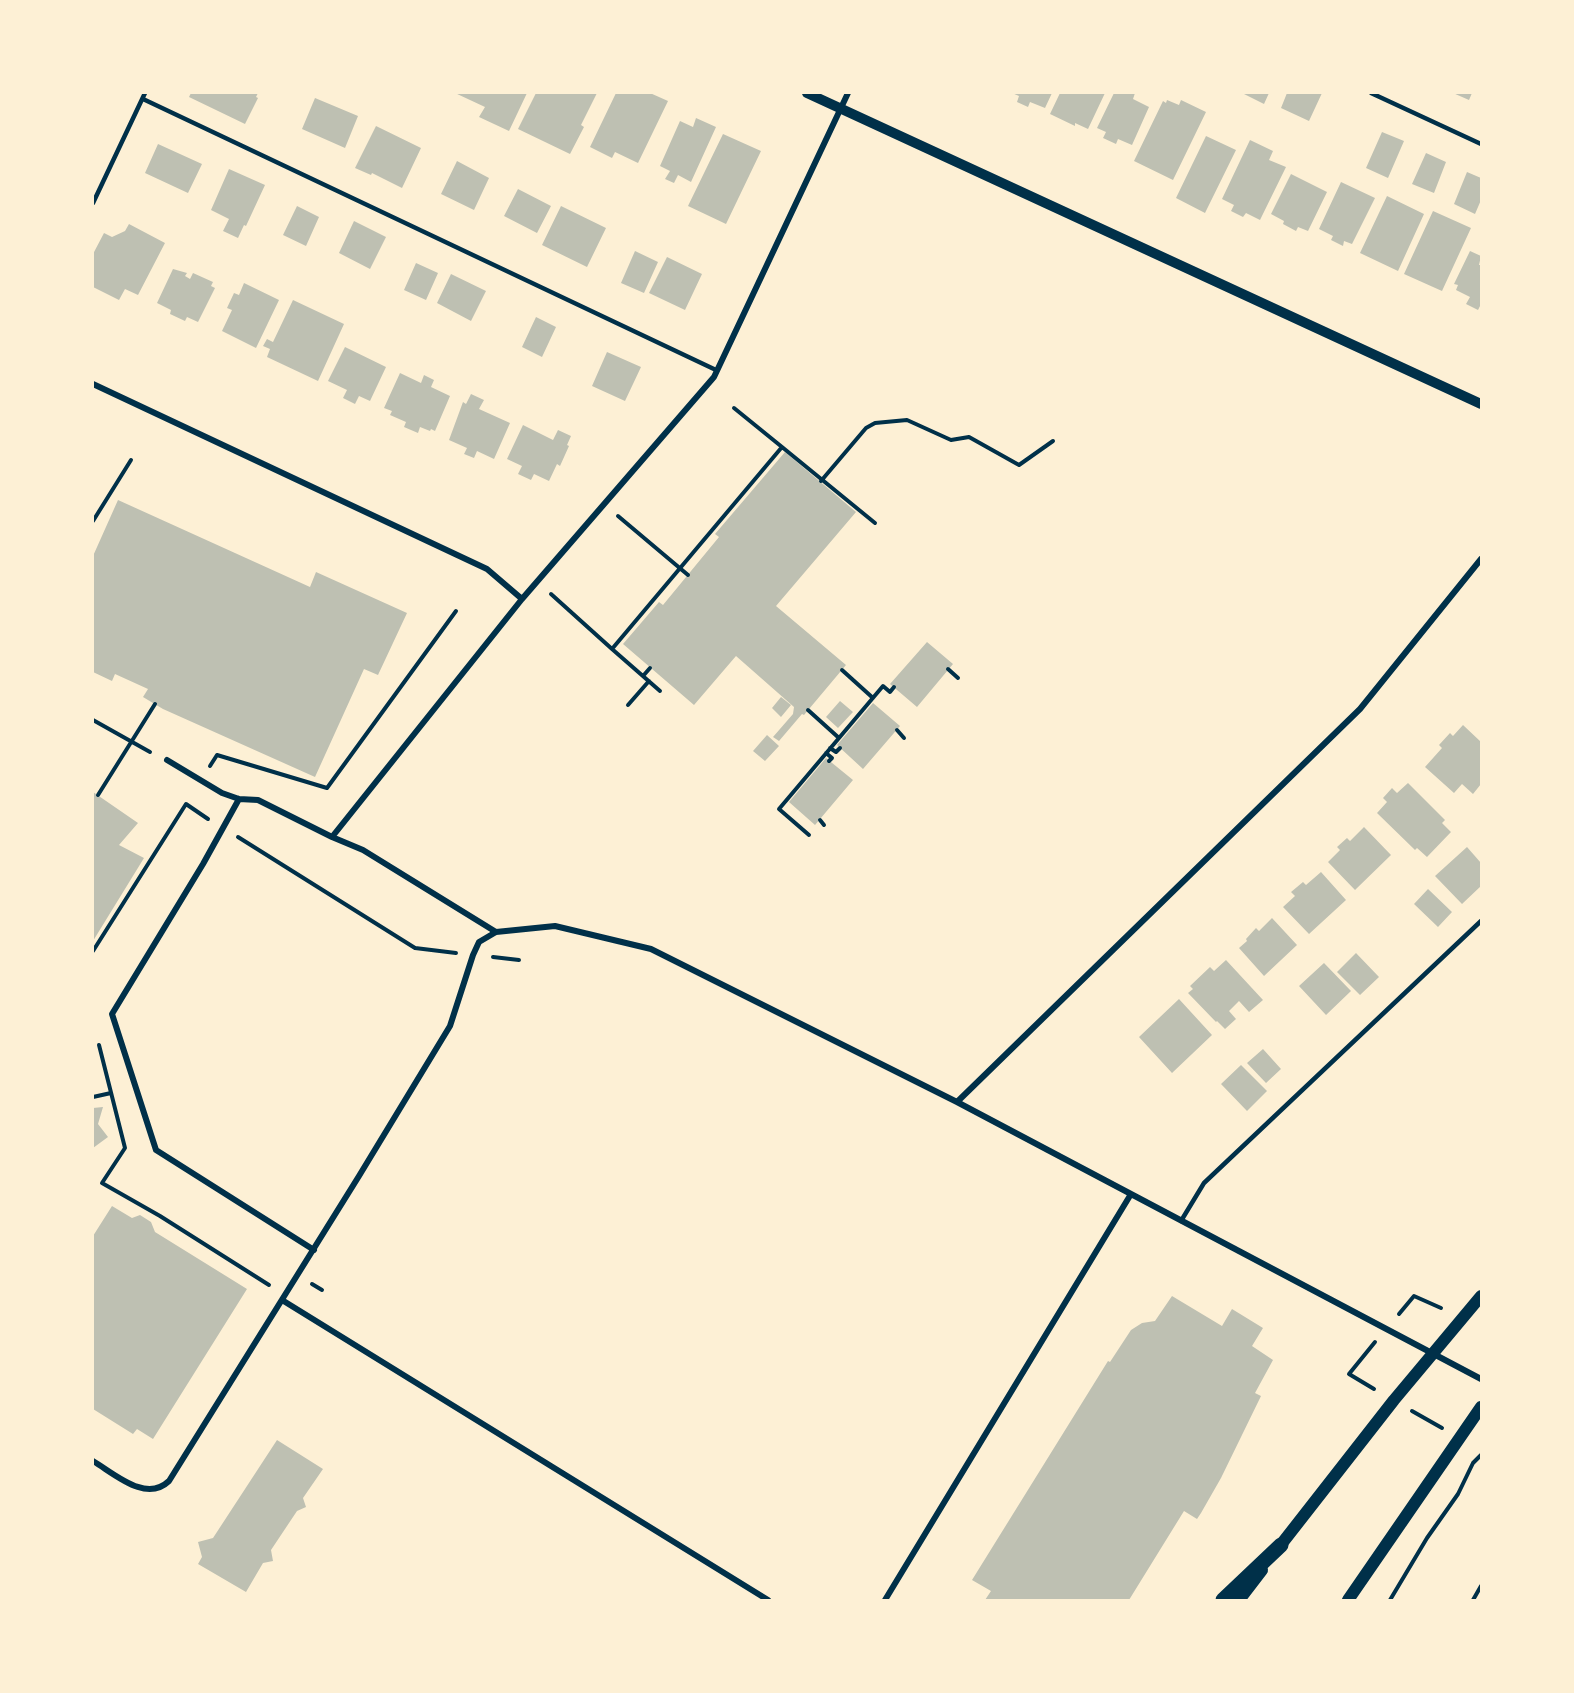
<!DOCTYPE html>
<style>
body{margin:0}
#map{position:relative;width:1574px;height:1693px;overflow:hidden;background:#fdf0d5;font-family:Rubik,sans-serif}
canvas{display:block}
.frame{position:absolute;inset:0;border:94px solid #fdf0d5;pointer-events:none}
</style>
<div id="map">
<canvas width="1574" height="1693"></canvas>
<div class="frame"></div>
</div>
<script>
const ctx = document.querySelector('canvas').getContext('2d');
ctx.lineJoin = 'round';
function fillPath(path, color) { ctx.fillStyle = color; ctx.fill(path, 'evenodd'); }
function trace(path, color, width, dash) { ctx.strokeStyle = color; ctx.lineWidth = width; ctx.lineCap = dash ? 'butt' : 'round'; ctx.setLineDash(dash || []); ctx.stroke(path); }
fillPath(new Path2D(`
 M191,93H258L256,97L258,98L245,124L189,97Z
 M455,93H527L509,131L479,117L485,107Z
 M536,93H597L581,125L584,127L570,154L518,129Z
 M616,93H650L668,101L638,163L615,152L612,158L590,147Z
 M1012,93H1052L1045,108L1030,102L1028,107L1017,102L1019,96Z
 M1060,93H1105L1088,129L1075,123V126L1050,114Z
 M1114,93H1135L1133,99L1149,107L1132,145L1118,139L1116,144L1103,138L1106,132L1097,128Z
 M1242,93H1269L1264,104Z
 M1287,93H1322L1309,121L1281,108Z
 M1453,93H1472L1469,100Z
 M315,98L358,116L345,148L302,129Z
 M1167,100L1179,105L1181,100L1206,112L1173,180L1134,161L1163,101L1166,103Z
 M696,118L716,127L691,182L678,175L674,183L665,179L670,171L660,166L680,121L693,127Z
 M376,126L421,148L402,188L372,173L371,175L355,168Z
 M1382,132L1404,141L1388,178L1366,168Z
 M723,134L761,151L726,224L688,206Z
 M1206,136L1236,150L1205,213L1176,198Z
 M1250,140L1273,151L1269,160L1286,167L1260,220L1246,213L1243,217L1231,211L1234,205L1222,199Z
 M158,144L202,164L188,193L145,173Z
 M1426,153L1446,162L1434,193L1412,184Z
 M457,161L489,178L474,210L441,194Z
 M229,169L265,185L246,226L244,225L238,238L223,231L229,219L211,210Z
 M1467,172L1481,178V200L1475,214L1454,204Z
 M1291,174L1327,192L1308,231L1298,227L1296,231L1283,224L1284,221L1271,214Z
 M1341,182L1375,198L1352,244L1344,241L1343,246L1331,240L1333,236L1319,229Z
 M518,189L551,206L537,233L504,216Z
 M1387,196L1424,214L1398,271L1360,253Z
 M297,206L319,217L306,246L283,235Z
 M561,206L606,228L587,267L542,245Z
 M1433,211L1471,228L1442,291L1404,274Z
 M354,221L386,237L370,269L339,253Z
 M129,224L165,243L138,295L125,289L119,300L93,287V254L104,233L112,237L125,231Z
 M635,251L658,262L644,293L621,283Z
 M1470,251L1481,256L1479,265H1481V304L1478,310L1466,304L1470,297L1456,290L1458,285L1454,284Z
 M667,257L702,274L685,310L649,293Z
 M416,263L438,273L426,300L404,290Z
 M173,269L187,273L185,276L190,279L193,273L213,282L211,286L215,288L198,322L187,317L185,321L170,314L171,310L157,303Z
 M451,274L486,291L471,321L437,303Z
 M244,283L279,300L256,348L222,331L232,310L227,308L234,293L239,295Z
 M293,300L344,324L318,381L267,357L270,349L263,346L267,339L273,342Z
 M536,317L556,327L542,357L522,347Z
 M345,347L386,367L370,401L359,396L355,404L343,398L347,390L328,381Z
 M607,352L641,367L625,401L592,386Z
 M400,373L421,383L424,375L434,380L431,387L450,396L435,431L431,429L430,431L420,427L418,433L404,427L406,422L390,415L392,411L384,408Z
 M471,394L484,400L479,409L510,423L494,459L477,451L474,458L464,454L467,448L449,440L463,402L466,404Z
 M523,425L553,440L558,430L571,436L567,445L569,446L560,466L557,464L549,481L534,474L531,480L518,474L522,466L507,459Z
 M785,452L856,512L776,606L846,665L804,715L802,714L779,741L773,737L793,714L794,707L736,656L694,705L623,644L659,602L663,605L719,537L715,534Z
 M118,500L310,587L316,572L407,613L378,675L364,669L315,777L163,709L143,697L148,689L115,674L112,681L93,672V556Z
 M927,642L953,664L917,707L890,684Z
 M781,697L791,705L781,717L772,708Z
 M840,701L853,712L838,728L826,717Z
 M873,703L900,726L863,769L837,745Z
 M1463,725L1481,742V784L1473,794L1462,784L1454,793L1425,767L1442,748L1439,745L1450,733L1453,736Z
 M767,735L779,746L765,761L753,751Z
 M826,758L853,780L815,825L789,802Z
 M1408,783L1445,820L1442,823L1451,832L1427,857L1417,848L1415,850L1377,813L1387,802L1383,798L1392,788L1397,793Z
 M93,792L138,823L119,845L144,858L93,941Z
 M1364,827L1391,855L1355,890L1328,862L1340,850L1337,847L1347,838L1350,841Z
 M1467,847L1481,863V886L1462,904L1435,876Z
 M1321,872L1346,900L1309,934L1283,907L1295,896L1291,892L1303,882L1306,885Z
 M1428,889L1452,912L1438,927L1414,904Z
 M1272,918L1297,945L1264,976L1239,948L1247,941L1246,939L1256,928L1259,931Z
 M1356,953L1379,977L1360,995L1337,972Z
 M1226,960L1263,1000L1249,1012L1239,1001L1229,1011L1236,1019L1225,1029L1217,1021L1216,1022L1188,993L1193,989L1190,986L1210,967L1214,971Z
 M1324,963L1351,991L1326,1015L1299,986Z
 M1179,999L1212,1035L1172,1073L1139,1037Z
 M1263,1049L1281,1069L1266,1083L1247,1063Z
 M1241,1065L1267,1091L1247,1111L1221,1084Z
 M103,1107L98,1124L108,1137L93,1148V1108Z
 M112,1206L132,1218L140,1215L151,1222L155,1232L247,1289L153,1439L137,1429L133,1434L93,1409V1236Z
 M1172,1296L1222,1326L1232,1309L1263,1328L1252,1346L1273,1360L1255,1393L1261,1396L1221,1478L1201,1513L1197,1519L1184,1511L1129,1600H985L991,1591L972,1580L1108,1361L1110,1362L1131,1330L1142,1323L1155,1321Z
 M277,1440L323,1469L303,1498L306,1507L297,1511L271,1550L273,1561L263,1563L246,1592L198,1564L202,1557L198,1542L213,1538Z`), '#bec0b2');
trace(new Path2D(`
 M734,408L782,447
 M821,481L866,428L875,423L907,420L951,440L969,437L1019,465L1053,441
 M618,516L688,575
 M93,521L131,460
 M551,594L612,649L782,447L875,523
 M612,649L660,691
 M948,669L958,678
 M842,670L873,698
 M643,676L650,668
 M628,705L649,681
 M808,710L839,738
 M93,720L150,752
 M897,730L904,738
 M830,748L836,752L840,748
 M826,753L832,758L829,761
 M210,766L217,755L327,788L456,611
 M98,795L155,704
 M820,820L824,825
 M809,835L779,809L883,686L890,692L894,687
 M238,837L415,948L456,953
 M93,951L186,804L208,819
 M493,957L519,960
 M99,1045L125,1148L102,1183L160,1216L269,1285
 M93,1097L111,1093
 M312,1284L322,1290
 M1399,1314L1414,1296L1441,1308
 M1374,1389L1349,1374L1375,1342
 M1412,1411L1442,1428
 M1390,1600L1427,1538L1458,1494L1473,1463L1481,1455
 M1473,1600L1481,1586`), '#003049', 4);
trace(new Path2D(`
 M1371,93L1481,144
 M143,99L716,370
 M93,203L145,93
 M1181,1221L1204,1183L1481,921`), '#003049', 4.5);
trace(new Path2D(`
 M93,384L487,569L522,599
 M167,760L222,793L239,799L258,800L332,837L363,850L496,932
 M239,799L203,864L112,1014L156,1150L314,1250
 M332,837L522,599L714,377L848,93
 M957,1102L1360,709L1481,559
 M282,1300L768,1600
 M93,1461C115,1474 146,1503 169,1481L359,1176L450,1026L473,955L479,942L496,932L555,926L651,949L957,1102L1481,1379
 M885,1600L1131,1194`), '#003049', 6);
trace(new Path2D(`
 M807,93L1481,404`), '#003049', 10);
trace(new Path2D(`
 M1276,1551L1394,1400L1481,1296
 M1239,1600L1262,1570
 M1348,1600L1481,1407`), '#003049', 12);
trace(new Path2D(`
 M1223,1600L1281,1545`), '#003049', 15);
</script>
